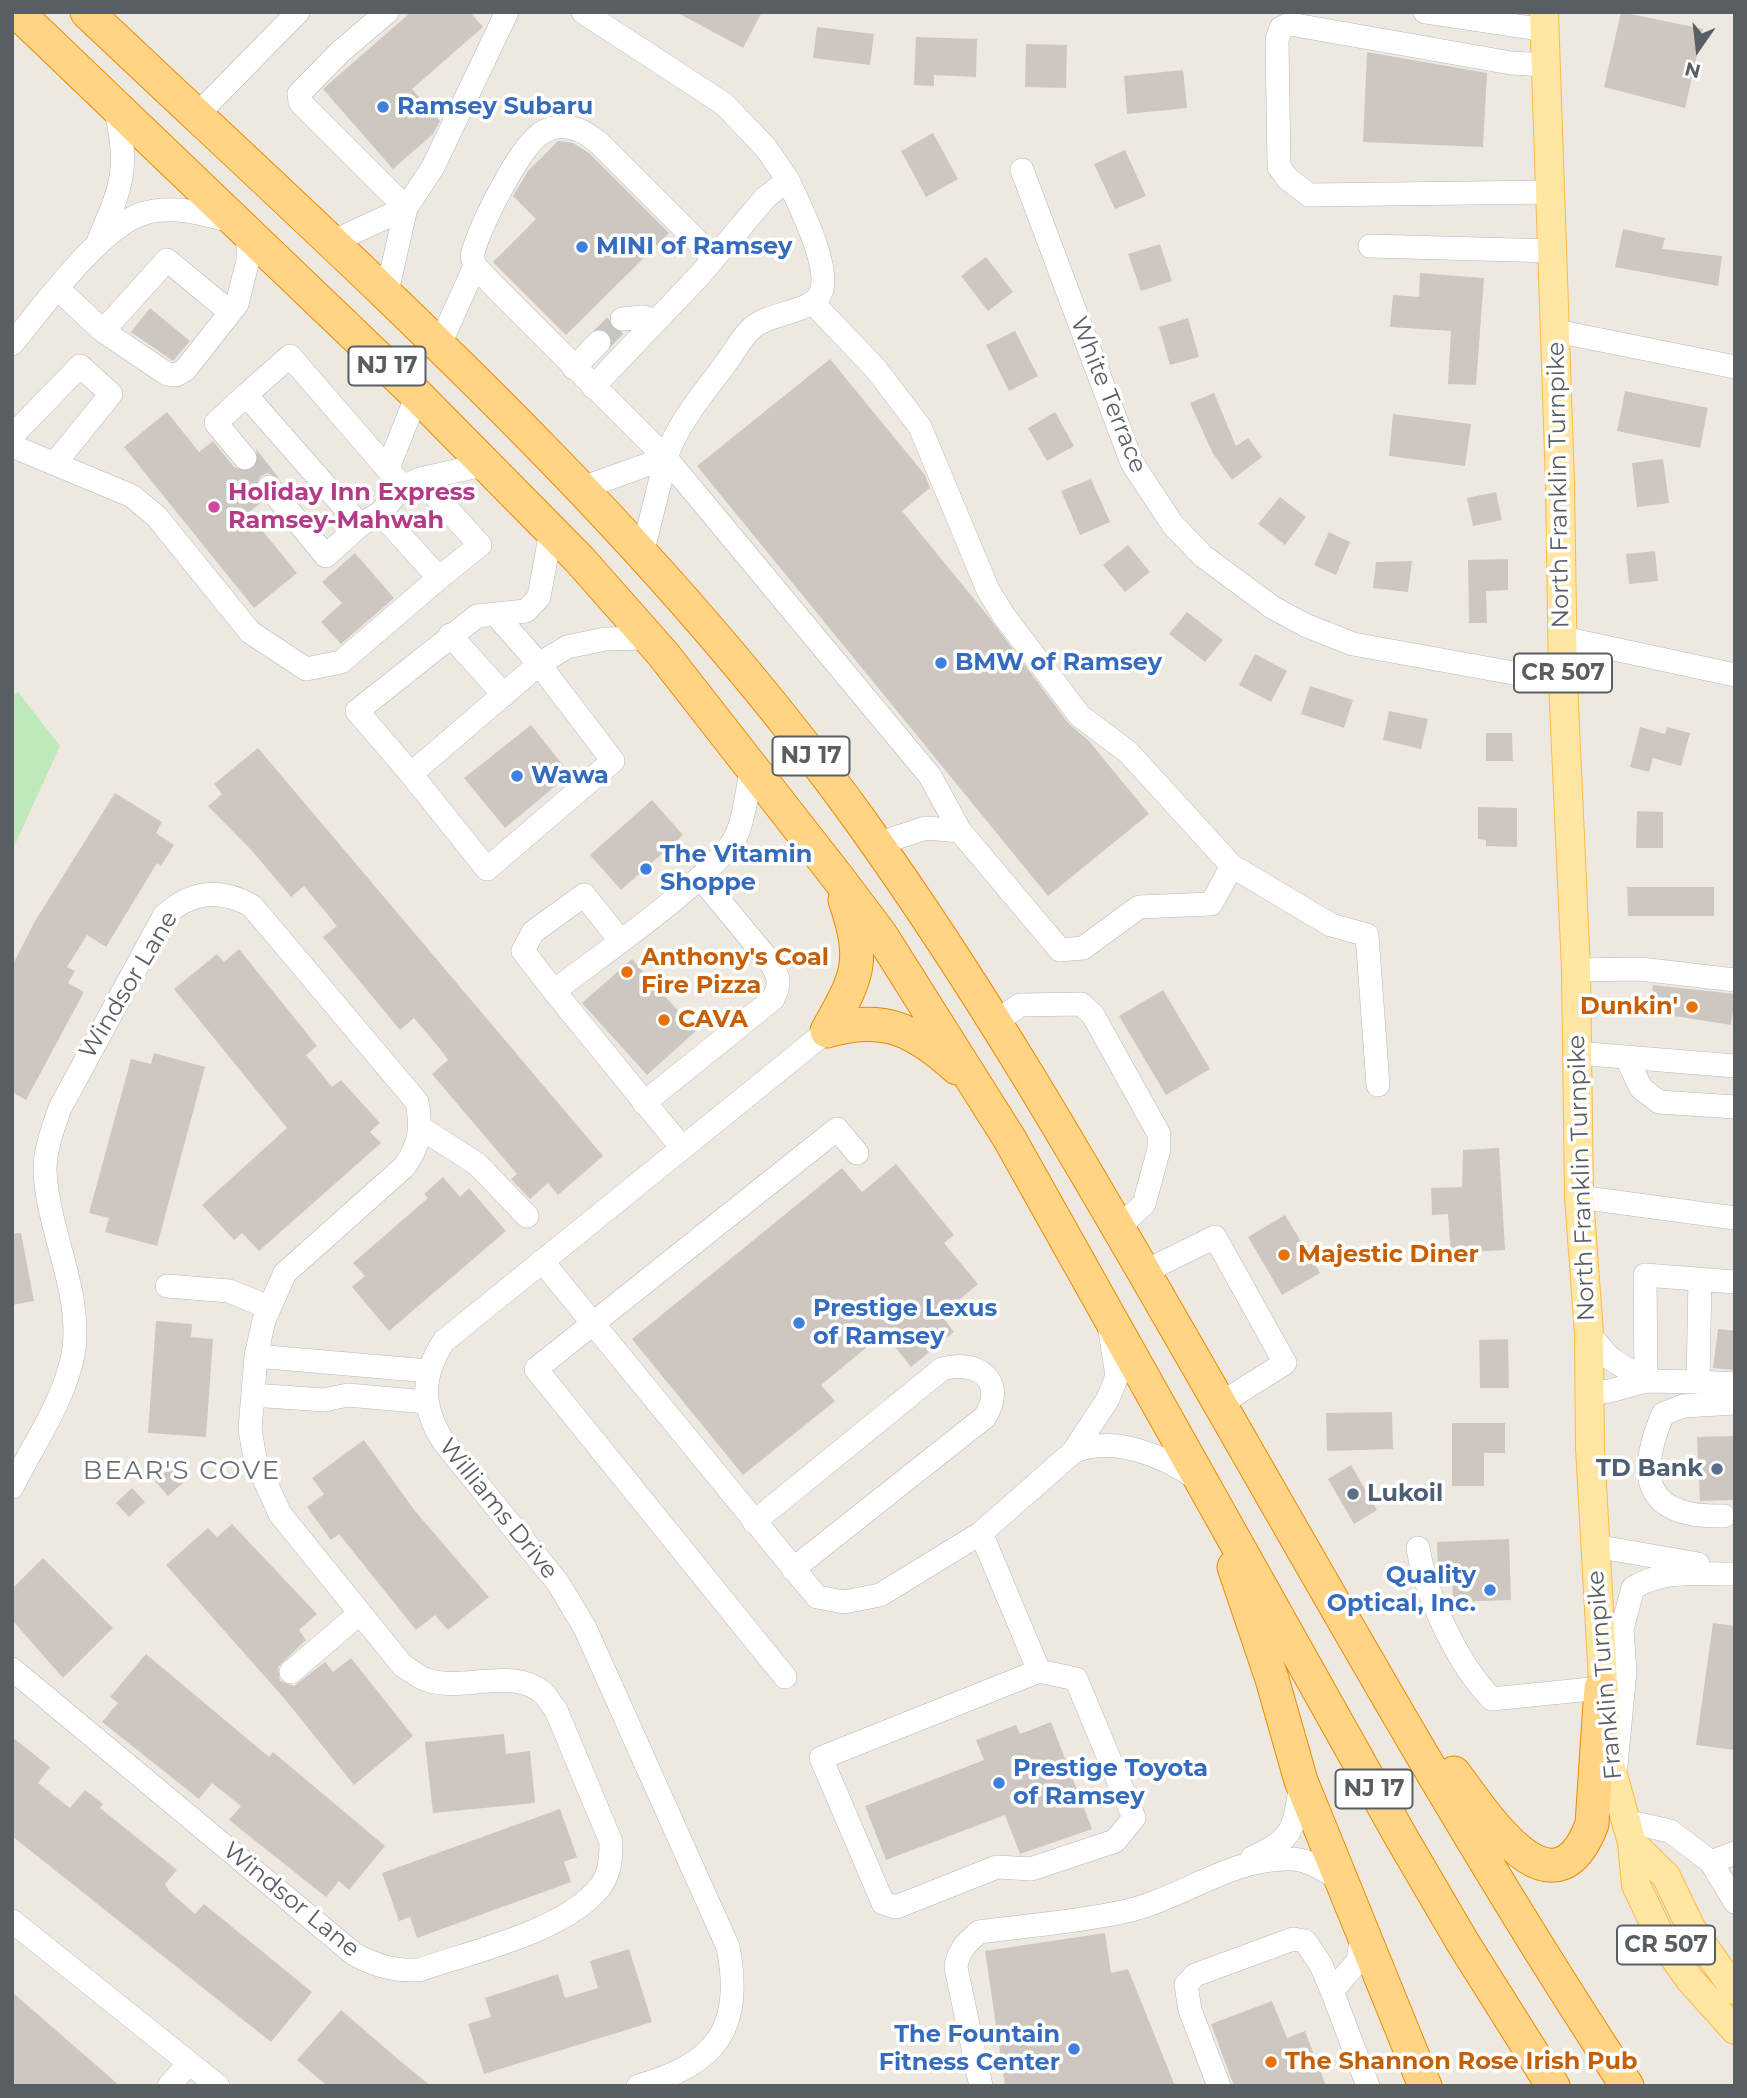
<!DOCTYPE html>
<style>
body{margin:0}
#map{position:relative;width:1747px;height:2098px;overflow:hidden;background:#eee9e0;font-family:Montserrat,sans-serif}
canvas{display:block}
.frame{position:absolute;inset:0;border:14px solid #595e63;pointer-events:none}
.north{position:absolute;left:1663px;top:14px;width:70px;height:70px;-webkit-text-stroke:5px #fff;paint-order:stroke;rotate:194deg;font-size:19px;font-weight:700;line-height:28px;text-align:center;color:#595e63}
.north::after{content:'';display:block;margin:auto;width:24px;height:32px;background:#595e63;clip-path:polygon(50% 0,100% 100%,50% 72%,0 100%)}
</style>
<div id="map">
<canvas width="1747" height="2098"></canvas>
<div class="frame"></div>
<div class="north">N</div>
</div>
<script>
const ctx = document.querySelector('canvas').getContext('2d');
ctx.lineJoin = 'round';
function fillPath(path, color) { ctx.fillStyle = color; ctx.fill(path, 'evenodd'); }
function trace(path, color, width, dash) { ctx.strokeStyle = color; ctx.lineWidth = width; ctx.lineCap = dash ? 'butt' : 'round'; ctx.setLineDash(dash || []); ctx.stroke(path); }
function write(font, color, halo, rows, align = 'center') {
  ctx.font = font + ' Montserrat,sans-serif'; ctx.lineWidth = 7; ctx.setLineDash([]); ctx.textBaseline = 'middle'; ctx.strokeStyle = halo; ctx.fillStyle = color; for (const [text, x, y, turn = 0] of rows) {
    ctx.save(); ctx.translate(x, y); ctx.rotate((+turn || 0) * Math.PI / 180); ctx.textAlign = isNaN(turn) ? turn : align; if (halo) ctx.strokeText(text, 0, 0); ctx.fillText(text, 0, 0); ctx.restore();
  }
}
fillPath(new Path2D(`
 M18,692L60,746L12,851V696Z`), '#bee9b9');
fillPath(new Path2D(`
 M411,12H470L483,27L412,89L440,121L433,134L393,169L323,89Z
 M676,12H762L743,48Z
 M1621,12L1703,29L1685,108L1604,87Z
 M817,27L874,34L870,65L813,58Z
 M916,37L977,39L976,77L934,75V86L914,85Z
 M1026,44L1067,45L1066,88L1025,87Z
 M1367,52L1487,73L1483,147L1363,142Z
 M1183,70L1187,108L1127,114L1124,76Z
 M933,133L958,179L926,197L901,151Z
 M558,141L573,143L589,153L669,233L566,335L493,262L536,219L513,196L528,171Z
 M1125,150L1146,196L1115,209L1094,164Z
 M1623,229L1665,238L1662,249L1722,256L1718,286L1615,267Z
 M1160,244L1172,281L1141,291L1128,254Z
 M986,257L1013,292L988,311L961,276Z
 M1420,273L1484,278L1476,385L1448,384L1451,331L1390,327L1393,295L1419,297Z
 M150,308L190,341L173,361L131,332Z
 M1188,318L1199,357L1170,365L1159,327Z
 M1015,331L1038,376L1009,391L986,345Z
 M830,359L925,475L930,488L902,511L988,616L1069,724L1088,740L1149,814L1048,896L697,466Z
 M1625,391L1708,408L1700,448L1617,431Z
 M1214,393L1236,446L1248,438L1262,457L1232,480L1212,452L1190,403Z
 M167,412L199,452L213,441L234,467L247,472L258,463L256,449L279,478L267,473L260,477L255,489L263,501L248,513L297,573L254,608L124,447Z
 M1055,412L1074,446L1047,461L1028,428Z
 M1393,414L1471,424L1465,466L1389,456Z
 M1663,459L1669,503L1637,507L1632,463Z
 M1091,479L1110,522L1080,535L1061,491Z
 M1496,492L1502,520L1473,526L1467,498Z
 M1280,497L1306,517L1285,545L1258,524Z
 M1329,532L1350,542L1336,575L1314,565Z
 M1128,545L1150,572L1125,592L1103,565Z
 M1655,551L1658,581L1629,584L1626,554Z
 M355,553L394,598L341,644L321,622L342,603L322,582Z
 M1508,559V590L1486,591L1487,623H1469L1468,560Z
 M1412,561L1408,592L1373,588L1376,562Z
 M1187,612L1223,640L1205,662L1169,634Z
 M1255,654L1287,671L1271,702L1239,685Z
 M1310,686L1353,700L1344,728L1301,714Z
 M1389,711L1428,719L1421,749L1383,740Z
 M531,725L570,774L505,828L464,778Z
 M1640,727L1665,734L1667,727L1690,733L1681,766L1653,758L1649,772L1630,767Z
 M1486,733H1512L1513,761H1486Z
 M258,748L603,1156L558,1195L548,1183L530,1199L511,1179L517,1174L432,1074L448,1060L440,1049L414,1018L400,1030L323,937L337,926L304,886L291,897L253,852L208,806L222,794L214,784Z
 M115,793L162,822L156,833L174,845L161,866L157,863L106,947L87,935L67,967L75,971L68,983L84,992L26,1100L12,1092V966L35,921Z
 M652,800L683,835L621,890L590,855Z
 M1478,807L1517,808V847L1486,846V840L1478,839Z
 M1637,811L1663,812V848H1636Z
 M1627,887H1714V916H1628Z
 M239,949L317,1046L306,1055L332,1087L341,1080L380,1123L370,1132L381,1143L259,1251L242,1233L234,1240L202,1205L287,1128L174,989L217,954L224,962Z
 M632,959L696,1031L647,1075L582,1003Z
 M1653,985L1735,994L1731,1025L1649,1012Z
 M1163,990L1210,1069L1166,1095L1119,1016Z
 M154,1053L205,1067L157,1246L105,1232L109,1218L89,1213L131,1059L151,1064Z
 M1499,1148L1505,1250L1451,1253L1448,1214L1432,1215L1431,1188L1462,1187L1463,1150Z
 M896,1164L954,1235L944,1243L978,1284L941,1315L954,1332L911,1367L884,1333L821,1385L835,1401L743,1475L632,1339L842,1168L862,1192Z
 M443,1177L460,1197L469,1188L506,1231L389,1331L352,1287L365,1276L353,1263L428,1198L424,1194Z
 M1285,1215L1320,1273L1282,1295L1248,1237Z
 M21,1233L34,1301L12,1305V1234Z
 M156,1321L192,1324L191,1337L213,1339L206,1437L148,1433Z
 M1718,1329L1735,1331V1370L1713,1368Z
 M1508,1339L1509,1388H1480L1479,1340Z
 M1392,1412L1393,1449L1327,1451L1326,1413Z
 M1452,1423H1505V1453H1484V1486H1452Z
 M1735,1436V1500L1700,1501L1697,1437Z
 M364,1440L415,1511L489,1597L448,1630L435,1615L416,1630L339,1534L331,1540L307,1507L324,1494L312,1478Z
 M1351,1465L1377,1510L1354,1524L1328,1479Z
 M172,1467L185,1481L168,1496L155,1481Z
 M132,1488L145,1502L129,1517L116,1503Z
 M232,1524L317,1614L299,1630L306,1640L278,1667L280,1681L294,1686L325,1662L333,1672L351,1658L413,1736L354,1785L283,1697L166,1565L208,1528L217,1537Z
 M1509,1539L1511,1600L1453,1602L1452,1572H1438L1437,1542Z
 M43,1558L113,1628L63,1678L12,1620V1589Z
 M1713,1623L1735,1626V1750L1696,1745Z
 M146,1654L269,1757L273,1752L385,1846L349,1890L339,1881L326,1897L229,1820L241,1806L212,1783L199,1799L102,1722L118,1703L110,1697Z
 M1051,1722L1092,1829L1020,1854L1005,1815L886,1860L865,1806L984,1760L976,1740L1016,1725L1020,1734Z
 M504,1734L506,1754L530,1751L535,1803L433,1813L425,1742Z
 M12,1737L50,1767L38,1783L70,1808L85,1790L103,1804L100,1808L177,1870L165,1884L169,1891L195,1914L204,1904L312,1992L271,2042L12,1836Z
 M560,1809L577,1857L564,1862L571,1882L417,1938L410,1917L399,1921L382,1873Z
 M1105,1933L1111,1973L1128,1969L1175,2086H1005L985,1951Z
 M629,1949L652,2022L484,2074L468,2024L491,2017L485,1998L558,1974L565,1998L598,1988L590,1961Z
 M12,1992L120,2086H12Z
 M1272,2001L1287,2038L1305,2031L1326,2086H1234L1211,2024Z
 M341,2010L399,2060L431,2086H327L297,2060Z`), '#cec7c1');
trace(new Path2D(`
 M599,342L622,319
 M245,458L269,487`), '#c9c6c1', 23, [23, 11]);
const minor = new Path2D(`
 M387,12L340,52L299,94L300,102L406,208L433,167L507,12
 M583,12L724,104L766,148L788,180L766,197L699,276L593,387
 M1425,12L1545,30
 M1545,65L1511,63L1290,24L1281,28L1277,40L1279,167L1288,179L1309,195L1551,192
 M196,116L298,12
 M1022,170L1132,463L1173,525L1203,556L1272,607L1305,625L1353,644L1563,682
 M98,242C122,186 130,168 115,107
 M330,243L406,208L386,296
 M1370,246L1553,251
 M714,258L598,142C581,128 560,120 540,134C517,151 479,228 472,256L475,266L493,285L666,458L930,776L960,831L1060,950L1083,948L1139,907L1211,904L1232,866L1331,925L1367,935L1378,1085
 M58,289L103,331L167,260L230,312
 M813,303L876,369L920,427L988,590L1004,616L1080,716L1128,752L1232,866
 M622,319L643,317L656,321
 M103,331L167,374L176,375L185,370L237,304L248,260V231
 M1556,331L1735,367
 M12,344C42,308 102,224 145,213C175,204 206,215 235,222
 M439,346L475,266
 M574,368L599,342
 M12,436L80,366L111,394L55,463
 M12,446L132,496L157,517L250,632L306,669L341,662L439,578L380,513
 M245,458L216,423L246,395
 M666,458C678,422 704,393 726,363C734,352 742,337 752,328C769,312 814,313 821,292C831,266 799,205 788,180
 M388,468L417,395
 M420,479L480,545L439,578
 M269,487L326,556L360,525
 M403,487L380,513L360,525L246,395L290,356L403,487L420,479L487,464
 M582,488L666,458L642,554
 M551,531L539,597L526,611L477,616L357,711L411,774L539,664L567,647L605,639L649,638
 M450,635L504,695
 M1563,638L1735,675
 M411,774L487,869L613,761L539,664L497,616
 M877,844L926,828L960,831
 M1576,970L1640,969L1735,980
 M554,991L523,951L533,932L584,895L620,940
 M996,1022L1020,1005L1081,1004L1093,1015L1159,1134V1149L1144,1204L1118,1228
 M1576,1053L1735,1066
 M1626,1057L1641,1088L1659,1102L1735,1107
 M644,1103L773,999C781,984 779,977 771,963L700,877
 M421,1128L477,1164L527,1216
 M682,1148L554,991C594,960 719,875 737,834C745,815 747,791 751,771
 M1579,1197L1735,1218
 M542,1261L817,1597L844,1602L880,1595L981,1533L1073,1452
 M1144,1272L1215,1237L1285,1363L1220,1404
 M1700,1280L1698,1382L1735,1384
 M167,1286L229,1291L268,1307
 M1110,1331L1117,1376L1108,1399L1073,1452C1113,1435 1164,1455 1198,1480
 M1589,1334L1610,1358L1646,1381
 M256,1356L428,1371
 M1646,1381L1645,1275L1735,1282
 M1589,1393L1610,1391L1646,1381L1698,1382
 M253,1395L324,1400L348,1395L426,1402
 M12,1487C33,1445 64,1401 73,1355C84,1294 47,1231 45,1170C45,1149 53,1128 60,1108L164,916C191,891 220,888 252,906L417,1102C422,1129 420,1145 404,1167L285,1273L264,1320L256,1356L250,1429L255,1459L280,1514L403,1666C411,1670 419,1678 427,1680C462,1692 511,1667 542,1692C547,1696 551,1705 556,1710L611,1842C611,1859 610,1875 599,1888C565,1931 471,1952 419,1970C394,1971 376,1966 354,1954L12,1669
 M1724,1516C1646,1518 1635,1480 1663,1414L1683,1406L1735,1403
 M754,1522L942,1369C977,1359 1007,1380 985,1417L793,1569
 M981,1533L1039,1671L821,1758L883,1903L896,1907L997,1867L1031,1869L1115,1841L1134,1818L1076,1679L1039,1671
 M1595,1546L1698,1564
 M1418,1548C1426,1596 1458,1665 1492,1699L1601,1688
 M291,1672L360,1613
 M785,1677L536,1369L837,1129L857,1153
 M1616,1765L1625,1671L1622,1629L1633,1588C1663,1569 1700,1574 1735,1574
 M1625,1821L1670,1831L1711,1862L1735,1902
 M1252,1858C1295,1839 1294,1827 1301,1783
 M1711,1862L1735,1853
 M12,1921L218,2086
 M1332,1991L1358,1961L1362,1935
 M169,2086L189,2063
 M638,2086C716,2065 744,2028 728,1947L585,1628L558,1583L443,1441C421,1406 421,1376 444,1341L827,1031
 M981,2086L956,1968C957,1952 966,1943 979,1932C1026,1926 1075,1922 1122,1912C1179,1901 1230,1857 1290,1859C1308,1859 1324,1870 1339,1879
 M1219,2086L1190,2010L1186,1985L1195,1975L1293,1939L1305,1941L1321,1965L1332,1991L1368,2086`);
const major = new Path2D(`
 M1544,12L1560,483L1563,682L1576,970L1579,1197L1589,1334L1590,1448L1607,1753L1632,1843L1636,1885L1663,1942L1690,1980L1735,2030
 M1632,1843L1666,1876L1691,1928L1735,1990`);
const highway = new Path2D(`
 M17,12L417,395L579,559L663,654L838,878L881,935L1009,1138L1401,1837L1463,1943L1553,2086
 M87,12C358,269 643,518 862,823C979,986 1079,1159 1179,1333C1325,1586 1466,1842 1627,2086
 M827,1031C883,1014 915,1030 957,1068
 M827,1031C858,976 866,962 845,900
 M1234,1567L1272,1679L1301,1781L1425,2086
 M1454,1773C1485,1814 1554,1925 1592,1824L1601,1688`);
trace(minor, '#b3b8bc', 24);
trace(major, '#ffb947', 30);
trace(highway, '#ed8b00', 35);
trace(minor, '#fff', 23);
trace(major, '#ffe7a3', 28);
trace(highway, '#ffd485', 33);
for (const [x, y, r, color] of [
 [383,107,7,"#3f7fe0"],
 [582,247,7,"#3f7fe0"],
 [214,507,7,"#d1479c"],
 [941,663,7,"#3f7fe0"],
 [517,776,7,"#3f7fe0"],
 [646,869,7,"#3f7fe0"],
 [627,972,7,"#e8710a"],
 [1692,1007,7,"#e8710a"],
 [664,1020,7,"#e8710a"],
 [1284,1255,7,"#e8710a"],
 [799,1323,7,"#3f7fe0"],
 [1717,1469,7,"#5c6f8a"],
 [1353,1494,7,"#5c6f8a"],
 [1490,1590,7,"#3f7fe0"],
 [999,1783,7,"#3f7fe0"],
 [1074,2049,7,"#3f7fe0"],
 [1271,2062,7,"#e8710a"]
]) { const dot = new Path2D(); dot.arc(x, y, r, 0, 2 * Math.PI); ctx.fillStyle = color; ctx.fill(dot); trace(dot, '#fff', 2.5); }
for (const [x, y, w] of [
 [387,366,77],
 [1563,673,98],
 [811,756,77],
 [1374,1789,77],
 [1666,1945,98]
]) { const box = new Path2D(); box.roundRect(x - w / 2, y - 19.5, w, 39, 5); ctx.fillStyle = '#fff'; ctx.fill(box); trace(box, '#595e63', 2); }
write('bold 23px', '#595e63', null, [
 ["NJ 17",387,366],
 ["CR 507",1563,673],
 ["NJ 17",811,756],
 ["NJ 17",1374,1789],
 ["CR 507",1666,1945]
]);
write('bold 24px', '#366cbe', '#fff', [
 ["Ramsey Subaru",397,107],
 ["MINI of Ramsey",596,247],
 ["BMW of Ramsey",955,663],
 ["Wawa",531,776],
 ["The Vitamin",660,855],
 ["Shoppe",660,883],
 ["Prestige Lexus",813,1309],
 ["of Ramsey",813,1337],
 ["Quality",1476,1576,"right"],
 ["Optical, Inc.",1476,1604,"right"],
 ["Prestige Toyota",1013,1769],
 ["of Ramsey",1013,1797],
 ["The Fountain",1060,2035,"right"],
 ["Fitness Center",1060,2063,"right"]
], 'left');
write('24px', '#595e63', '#fff', [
 ["White Terrace",1108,395,68],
 ["North Franklin Turnpike",1559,485,-91],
 ["Windsor Lane",129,985,-59],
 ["North Franklin Turnpike",1582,1178,-92],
 ["Williams Drive",498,1509,51],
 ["Franklin Turnpike",1605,1675,-95],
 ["Windsor Lane",291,1900,39]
]);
write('bold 24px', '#b23c85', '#fff', [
 ["Holiday Inn Express",228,493],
 ["Ramsey-Mahwah",228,521]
], 'left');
write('bold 24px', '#c56008', '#fff', [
 ["Anthony's Coal",641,958],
 ["Fire Pizza",641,986],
 ["Dunkin'",1678,1007,"right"],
 ["CAVA",678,1020],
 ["Majestic Diner",1298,1255],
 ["The Shannon Rose Irish Pub",1285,2062]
], 'left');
write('bold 24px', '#4e5e75', '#fff', [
 ["TD Bank",1703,1469],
 ["Lukoil",1367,1494,"left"]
], 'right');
ctx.letterSpacing = '2px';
write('26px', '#6a7075', '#fff', [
 ["BEAR'S COVE",182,1471]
]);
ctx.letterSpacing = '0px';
</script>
